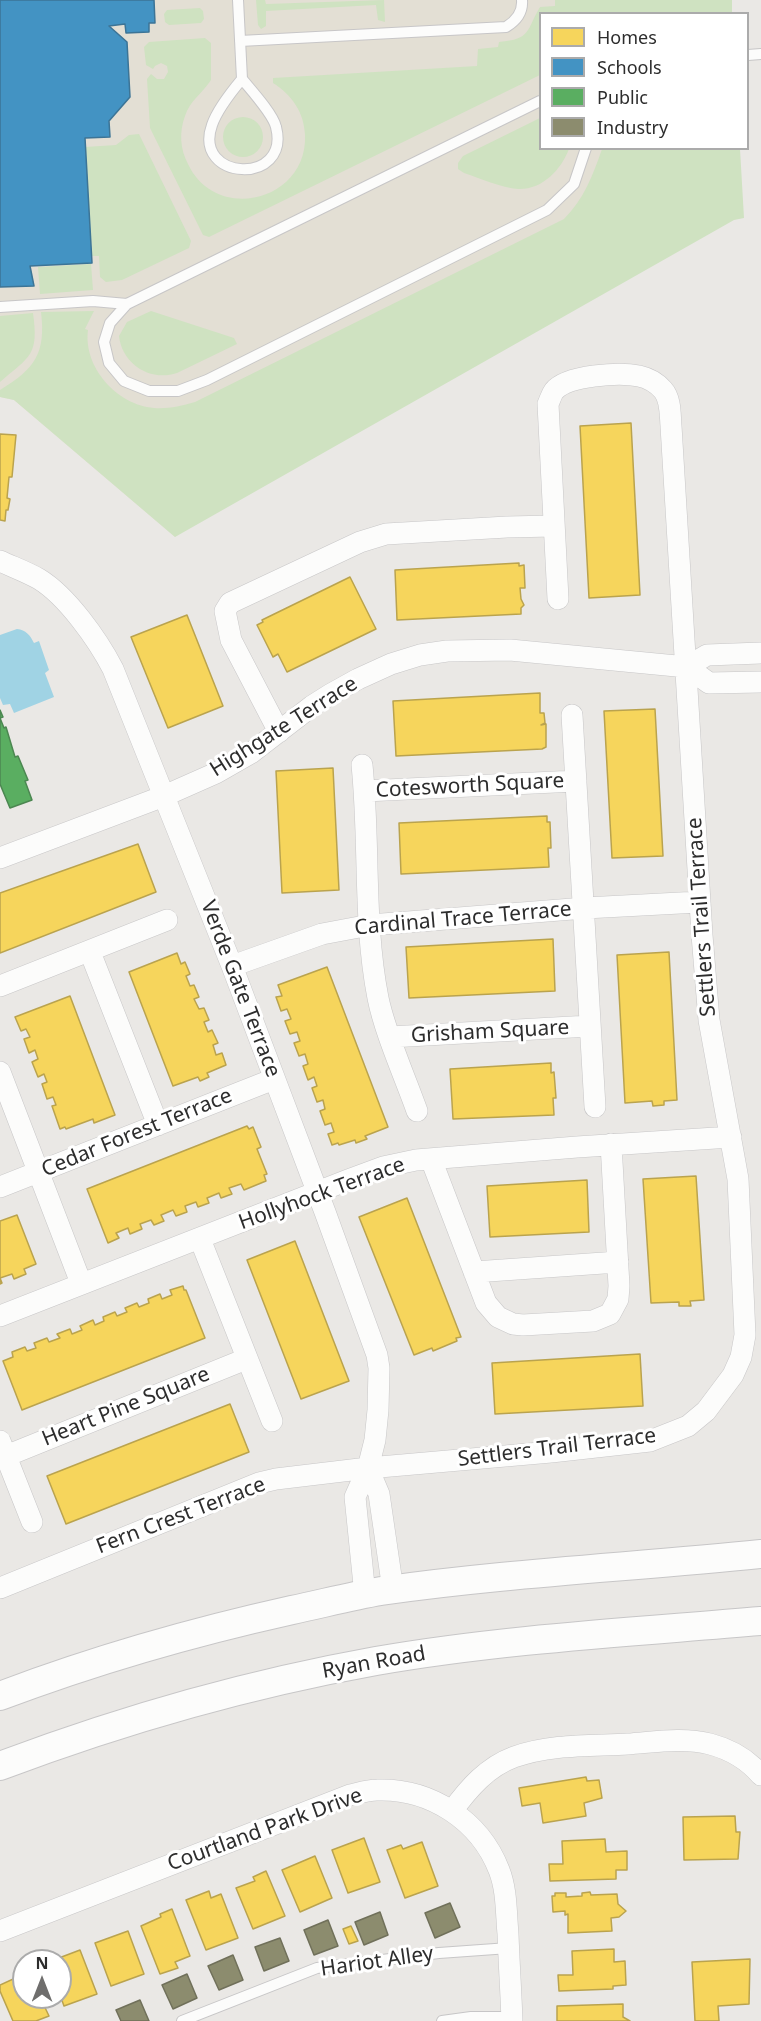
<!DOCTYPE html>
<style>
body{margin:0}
#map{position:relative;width:761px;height:2021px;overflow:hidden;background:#eae8e5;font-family:"Noto Sans",sans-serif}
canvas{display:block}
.legend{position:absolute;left:539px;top:12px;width:210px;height:138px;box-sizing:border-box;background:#fff;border:2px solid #ababab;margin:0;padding:8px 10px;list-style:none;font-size:18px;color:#2d2d2d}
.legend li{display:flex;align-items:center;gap:12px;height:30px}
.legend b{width:30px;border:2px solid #ababab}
.north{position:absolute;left:12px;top:1949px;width:60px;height:60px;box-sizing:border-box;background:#fff;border:2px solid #ababab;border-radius:50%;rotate:0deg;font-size:16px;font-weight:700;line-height:24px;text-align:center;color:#2d2d2d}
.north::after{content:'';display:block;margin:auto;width:21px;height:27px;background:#6f6e6d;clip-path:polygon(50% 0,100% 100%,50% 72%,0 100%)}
</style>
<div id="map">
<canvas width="761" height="2021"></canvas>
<ul class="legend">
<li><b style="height:16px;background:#f6d55c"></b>Homes</li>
<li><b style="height:16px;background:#4393c3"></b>Schools</li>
<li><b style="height:16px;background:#5aae61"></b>Public</li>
<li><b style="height:16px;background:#8c8c6e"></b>Industry</li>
</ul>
<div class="north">N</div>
</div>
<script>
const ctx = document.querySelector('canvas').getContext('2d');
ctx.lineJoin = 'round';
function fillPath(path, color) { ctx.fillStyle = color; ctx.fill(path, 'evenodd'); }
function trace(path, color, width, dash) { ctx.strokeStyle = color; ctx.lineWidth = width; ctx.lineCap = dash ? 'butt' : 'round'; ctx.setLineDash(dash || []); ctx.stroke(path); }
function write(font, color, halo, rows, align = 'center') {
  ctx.font = font + ' "Noto Sans",sans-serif'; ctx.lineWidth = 6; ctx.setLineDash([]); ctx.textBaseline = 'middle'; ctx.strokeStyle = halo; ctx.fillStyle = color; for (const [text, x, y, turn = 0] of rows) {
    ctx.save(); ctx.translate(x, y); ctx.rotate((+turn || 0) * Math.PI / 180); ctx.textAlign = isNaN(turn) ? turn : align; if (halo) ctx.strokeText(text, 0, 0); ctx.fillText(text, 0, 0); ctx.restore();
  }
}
fillPath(new Path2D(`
 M0,0H726L540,14V148L731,149L175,537L14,400L0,397Z`), '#e3dfd4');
fillPath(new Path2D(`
 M256,0H265L266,4L384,0L385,22L378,20L376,5L266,11V26L261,29L258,25Z
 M555,0H732V13L540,14V75L209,237L203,235L150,128L147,79L151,74L157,79H164L168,72L167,66L161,63L155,66L153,69L146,65L144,47L149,42L205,38L211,43V80C203,93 190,100 185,116C179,132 180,149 188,164C216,224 308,201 305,135C304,112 292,95 273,83V78L477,66L478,49L498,47L499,42C532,39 526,30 540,7L555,6Z
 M200,8L203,11L204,19L201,23L169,25L165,22L164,14L167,10Z
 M223 137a20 20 0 1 1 40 0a20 20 0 1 1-40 0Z
 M540,118V148L569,149C561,170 542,190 518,189C502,188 479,178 464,173L458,169V163L463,156Z
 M139,134L191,241L189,248L122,280L106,282L100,277L99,256H92L85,147L116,145L129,135Z
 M602,149H740L744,218L734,220L175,537L14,400L0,397V390C35,369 46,353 41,312L94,311L85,329L88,330C83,367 117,405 154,408C168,409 181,406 195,402L564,219C584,199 593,175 602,149Z
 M91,264L93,290L40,294L38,267Z
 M151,311L234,338L237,344L177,373C150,382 122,364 119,336L127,322Z
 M33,313C39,356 30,356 0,382V316Z`), '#cfe2c1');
fillPath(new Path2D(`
 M17,629C26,630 30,635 34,643L39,641L49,670L45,673L54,697L14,713L10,704L3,705L0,698V635Z`), '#a0d3e4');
const homes = new Path2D(`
 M631,423L640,595L589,598L580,426Z
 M0,434L16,435L12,477H9L7,498L10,499L8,510H6L5,521L0,520Z
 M519,563V566L524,565L525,588H520L521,599L524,605L521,608V614L397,620L395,570Z
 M350,577L376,629L287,672L278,654L273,657L257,625L263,622L262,620Z
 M187,615L223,706L168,728L131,637Z
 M540,693V713H544L545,723L541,725L546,724V747L542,749L396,756L393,701Z
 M655,709L663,856L612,858L604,711Z
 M333,768L339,890L282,893L276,771Z
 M547,816V822H550L551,848H548L549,867L401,874L399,823Z
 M138,844L156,892L0,953V893Z
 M553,939L555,991L409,998L406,947Z
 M669,952L677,1100L664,1101V1105L653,1106L652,1101L625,1103L617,955Z
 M177,953L181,964L185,962L190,974L186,976L190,986L194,985L199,997L194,999L199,1009L204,1008L209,1020L204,1022L208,1032L212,1030L218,1043L213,1045L216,1055L222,1053L226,1065L207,1073L209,1077L200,1081L198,1077L173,1086L129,972Z
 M327,967L388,1127L365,1136L367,1139L356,1143L355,1140L339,1145L338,1143L332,1145L328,1134L334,1132L331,1123L325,1125L320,1111L325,1109L323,1100L317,1102L312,1088L317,1086L314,1077L308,1080L303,1066L308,1064L305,1054L299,1056L294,1043L300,1041L297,1032L290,1034L285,1021L291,1019L287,1009L281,1011L276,997L282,996L278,985Z
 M70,996L115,1115L94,1123L93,1119L66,1129L65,1127L60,1129L52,1106L56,1105L53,1097L47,1099L42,1084L47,1082L44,1074L38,1077L32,1062L38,1059L35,1050L29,1053L24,1039L30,1037L26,1029L21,1031L15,1017Z
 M551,1063V1073L554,1072L556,1098H553L554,1115L453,1119L450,1069Z
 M247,1126L249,1129L253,1127L261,1147L257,1149L267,1174L264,1175L266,1181L244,1190L241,1184L229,1188L232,1194L221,1198L219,1193L207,1198L209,1203L198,1207L196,1202L185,1206L187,1212L176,1216L173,1210L161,1215L164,1221L154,1225L151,1220L140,1224L142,1229L130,1234L128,1228L116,1233L119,1238L108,1243L87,1189Z
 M696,1176L704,1300L690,1301L691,1306H679V1302L651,1303L643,1179Z
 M587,1180L589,1232L490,1237L487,1186Z
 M407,1198L461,1337L456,1338L457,1341L433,1351L432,1348L414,1355L359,1217Z
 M17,1215L36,1264L24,1269L26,1274L14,1279L12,1274L0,1278L2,1283L0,1284V1221Z
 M295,1241L349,1381L301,1399L247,1260Z
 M183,1286L184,1290H186L205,1338L22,1410L3,1361L13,1357L12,1352L25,1347L27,1351L36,1348L34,1343L47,1338L49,1342L60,1338L57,1334L70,1329L72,1334L82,1330L80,1326L93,1320L95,1325L104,1321L103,1317L115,1312L117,1316L127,1312L125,1308L137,1303L139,1307L149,1303L148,1299L160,1294L162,1299L172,1295L170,1290Z
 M640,1354L643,1406L495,1414L492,1363Z
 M230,1404L249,1452L66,1524L47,1476Z
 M586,1777L587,1781L599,1780L602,1798L584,1803L586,1816L543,1823L540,1803L522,1806L519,1788Z
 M735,1816L736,1832H740L738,1859L684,1860L683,1817Z
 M364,1838L380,1882L348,1893L332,1850Z
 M605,1839L606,1852L627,1851V1870H616V1879L550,1881L549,1864H563L562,1841Z
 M422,1842L438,1886L405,1898L387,1850L401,1845L403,1849Z
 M315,1856L332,1898L300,1912L282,1870Z
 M266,1871L285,1916L253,1929L236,1888L255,1881L253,1877Z
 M209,1891L211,1898L221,1894L238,1938L206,1950L186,1900Z
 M590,1892L591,1895L617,1894L618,1904L626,1911L619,1917L611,1918L612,1931L568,1933V1914L565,1915V1911L553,1912L552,1896H555V1893H566V1897L582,1896V1893Z
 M172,1909L190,1956L175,1962L178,1968L160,1974L141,1926L161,1917L160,1914Z
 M351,1926L358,1941L349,1944L343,1929Z
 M128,1931L144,1974L111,1986L95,1943Z
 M614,1949V1962L625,1961L626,1985L613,1986V1989L559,1991L558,1975H573L572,1951Z
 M80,1950L97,1994L64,2006L60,1995V1961H51Z
 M750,1959L749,2004L718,2006L719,2021H695L692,1962Z
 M24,1974V1997H40L49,2016L36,2021H13L0,1991V1985Z
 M623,2004V2017L630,2021H557V2006Z`);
fillPath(homes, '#f6d55c');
trace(homes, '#baa34e', 1.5);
const schools = new Path2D(`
 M0,0H154L155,23H149V32L126,33L125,24L109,26L127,42L130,97L109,121L110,137L85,138L92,263L30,266L34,286L0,287Z`);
fillPath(schools, '#4393c3');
trace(schools, '#3c7496', 1.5);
const public = new Path2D(`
 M0,710L3,717L0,718L4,728L6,727L15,757L18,756L28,780L25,781L32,800L10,808L0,784Z`);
fillPath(public, '#5aae61');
trace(public, '#4c8751', 1.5);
const industry = new Path2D(`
 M450,1903L460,1927L435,1938L425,1913Z
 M380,1912L388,1935L364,1945L355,1922Z
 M328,1920L338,1946L314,1955L304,1930Z
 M280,1938L289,1961L264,1971L255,1947Z
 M233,1955L243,1980L219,1990L208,1966Z
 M187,1974L197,1998L173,2009L162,1985Z
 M140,2000L149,2021H121L116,2010Z`);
fillPath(industry, '#8c8c6e');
trace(industry, '#70705a', 1.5);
const service = new Path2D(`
 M238,0L242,79
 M240,41L506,27C516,21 523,12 522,0
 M748,55L761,54
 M242,79C251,90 273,114 276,127C291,186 192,181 212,125C217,110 232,91 242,79Z
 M540,101L127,304L110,323L104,342L109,363L124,381L149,391H178L207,380L547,210L574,184L586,148
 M0,307L93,301L127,304
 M182,2021L317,1968L439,1953L509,1948
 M442,2021L471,2017H512`);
const minor = new Path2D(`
 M0,561C13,567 27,572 39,579C67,596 98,640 113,669L232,966L325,1212L377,1355L379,1368L378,1410L375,1440L368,1468L355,1497L365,1595
 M687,667L707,655L761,653
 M572,715L595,1107
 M279,732L231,640L225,611L230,603L360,542L386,534L507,527L553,526
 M362,765C370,842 363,922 378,998C385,1033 405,1077 417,1111
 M365,791L576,781
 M0,858L164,796L216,773L251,753L312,706L331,694L358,679L391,664L420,655L447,651L510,650L687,667L709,683L761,682
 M90,952L158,1125
 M232,966L322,934L370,925L585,908L699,902
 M0,986L167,920
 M390,1037L590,1026
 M0,1072L81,1283
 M431,1159L486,1303L498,1317L513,1324L523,1325L593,1321L610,1314L618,1299L619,1286L611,1144
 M0,1187L274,1079
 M200,1239L272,1421
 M474,1272L618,1262
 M0,1316L348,1180L383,1167L416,1160L577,1147L731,1137
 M0,1441L32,1522
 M6,1456L246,1359
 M368,1468L379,1494L393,1590
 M0,1588L259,1483L276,1479L368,1468L551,1452L650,1441L688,1426L706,1411L733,1375L741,1357L745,1335L738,1179L709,1020L702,935L671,426C670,414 671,399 663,390C657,383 648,378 639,376C620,372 567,375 554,391C551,395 550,400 548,404L558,599
 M452,1811C469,1788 487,1767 514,1757C550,1744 590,1746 628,1744C655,1742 684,1737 710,1744C729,1749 748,1760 761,1775
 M0,1931L350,1795C359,1793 368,1790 377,1790C431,1788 480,1821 499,1870C507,1890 506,1913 508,1934C509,1963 511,1992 512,2021`);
const secondary = new Path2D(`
 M0,1696C95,1660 193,1632 292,1610C321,1604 351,1596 381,1591C507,1573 634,1567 761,1554
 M0,1766C122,1720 248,1684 376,1661C503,1639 633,1632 761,1621`);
trace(service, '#c7c6c7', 12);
trace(minor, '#c7c6c7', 22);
trace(secondary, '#c7c6c7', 30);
trace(service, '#fcfcfb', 10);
trace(minor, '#fcfcfb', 21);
trace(secondary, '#fcfcfb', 28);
write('21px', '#2d2d2d', '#fff', [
 ["Highgate Terrace",284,727,-32],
 ["Cotesworth Square",470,786,-3],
 ["Settlers Trail Terrace",702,917,-94],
 ["Cardinal Trace Terrace",463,919,-5],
 ["Verde Gate Terrace",240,989,69],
 ["Grisham Square",490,1032,-3],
 ["Cedar Forest Terrace",137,1133,-22],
 ["Hollyhock Terrace",322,1194,-20],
 ["Heart Pine Square",126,1407,-22],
 ["Settlers Trail Terrace",557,1448,-7],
 ["Fern Crest Terrace",181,1516,-21],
 ["Ryan Road",374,1663,-10],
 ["Courtland Park Drive",265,1830,-20],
 ["Hariot Alley",377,1962,-8]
]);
</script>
